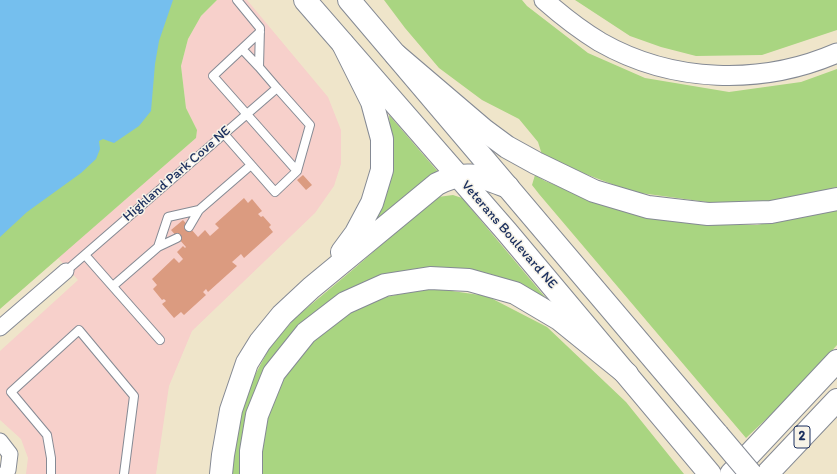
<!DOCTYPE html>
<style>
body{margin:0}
canvas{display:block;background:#efe5ca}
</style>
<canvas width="837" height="474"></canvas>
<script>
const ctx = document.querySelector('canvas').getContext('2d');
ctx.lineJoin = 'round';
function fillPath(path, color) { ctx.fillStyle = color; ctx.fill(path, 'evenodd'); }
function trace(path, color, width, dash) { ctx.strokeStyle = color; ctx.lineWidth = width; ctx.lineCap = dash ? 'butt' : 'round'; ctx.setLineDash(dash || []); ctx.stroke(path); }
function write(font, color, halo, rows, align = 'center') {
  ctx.font = font + ' Itim,sans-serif'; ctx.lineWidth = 3; ctx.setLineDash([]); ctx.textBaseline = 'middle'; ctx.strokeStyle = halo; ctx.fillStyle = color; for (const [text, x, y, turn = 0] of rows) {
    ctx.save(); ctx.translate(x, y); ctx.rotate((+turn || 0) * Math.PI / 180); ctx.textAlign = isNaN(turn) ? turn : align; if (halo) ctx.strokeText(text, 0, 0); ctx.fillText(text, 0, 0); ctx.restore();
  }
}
fillPath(new Path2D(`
 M217,0H247L328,97L341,130V164L334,186L315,213L192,331L169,386L156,474H26L28,458L21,439L0,420V351L78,280L58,258L196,138L197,130L186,108L181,66L188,39L201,16Z`), '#f7d0cb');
fillPath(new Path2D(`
 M0,0H217L201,16L188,39L181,66L186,108L197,130L196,138L0,309Z
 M384,0H522L527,6L588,53L645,78L729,92L801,82L837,69V187L784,201L714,203L633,192L543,158L538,142L519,119L482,100L439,68L405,28Z
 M575,0H837V30L762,55L696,56L661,47L630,36Z
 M389,115L439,173L370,229L392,152Z
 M535,175L545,181L609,206L709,224L757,225L837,208V345L793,394L746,438L539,194L532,185Z
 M453,195L462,198L545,297L549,306L432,268L280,349L255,390L243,430L242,474H231L237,421L248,388L270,347L295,318L356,267L420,211L438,197Z
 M431,288L487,296L547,327L626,402L684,474H261L260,464L269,406L293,362L337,318L381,298Z`), '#a9d581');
fillPath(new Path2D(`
 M0,0H173L159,41L155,64L151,111L139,126L114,143L103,139L99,141L100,149L96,159L81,173L27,212L0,237Z`), '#75bfee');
fillPath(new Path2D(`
 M303,175L312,185L306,190L297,180Z
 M244,198L248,203L252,199L262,211L258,214L261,217L263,216L271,225L269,227L273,232L244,258L241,254L232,262L237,266L208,292L206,289L203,292L206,295L184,315L181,312L174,318L162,304L166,301L164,299L162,300L153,289L157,285L152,279L174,258L179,263L183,259L177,252L183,246L185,248L186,247L171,230L183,220L198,237L205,230L210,236L219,228L215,224Z`), '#db9b80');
const service = new Path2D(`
 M260,32L213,76L297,171
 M242,49L259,67
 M224,134L275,192L297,171L310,125L277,88
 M189,227L199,210L251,165
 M158,247L168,217L199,210
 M85,255L160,340
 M66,271L277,88L259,67L260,28L237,0
 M113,286L158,247L177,238
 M51,474V458L47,435L11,392L79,330L134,396L124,474`);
const minor = new Path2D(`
 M0,328L66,271
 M0,441L10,454L8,470L5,474`);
const tertiary = new Path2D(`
 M544,0C561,15 580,30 600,42C672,83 761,86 837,53`);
const secondary = new Path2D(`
 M305,0L507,232L710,474
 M349,0L718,435`);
const motorway = new Path2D(`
 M396,55L484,130L507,147L536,163L594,191L648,207L708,214L771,212L837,199
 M342,252L356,233L372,203L382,170V139L372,102L343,44
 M221,474L223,455L231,410L247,363L260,342L282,315L311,288L437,184C466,169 479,176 508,187
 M251,474V451L257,415L274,373L306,333L345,303L385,285L430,278L469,280L515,293L559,319L627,374
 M731,474L837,361
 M767,474L837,400`);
trace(service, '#858a94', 10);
trace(minor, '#858a94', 17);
trace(tertiary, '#858a94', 21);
trace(secondary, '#858a94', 24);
trace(motorway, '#858a94', 24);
trace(service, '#fff', 8);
trace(minor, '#fff', 15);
trace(tertiary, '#fff', 19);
trace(secondary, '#fff', 22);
trace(motorway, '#fff', 22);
const secondaryBridge = new Path2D(`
 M718,435L751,474`);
trace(secondaryBridge, '#858a94', 24, []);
trace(secondaryBridge, '#fff', 22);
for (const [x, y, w] of [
 [802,437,16]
]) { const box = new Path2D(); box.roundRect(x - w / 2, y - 11, w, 22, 3); ctx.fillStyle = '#f7f3e8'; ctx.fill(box); trace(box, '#1b2f5e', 1); }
write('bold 13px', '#1b2f5e', null, [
 ["2",802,437]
]);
write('14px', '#1b2f5e', '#f7f3e8', [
 ["Highland Park Cove NE",177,174,-41],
 ["Veterans Boulevard NE",509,235,49]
]);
</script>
